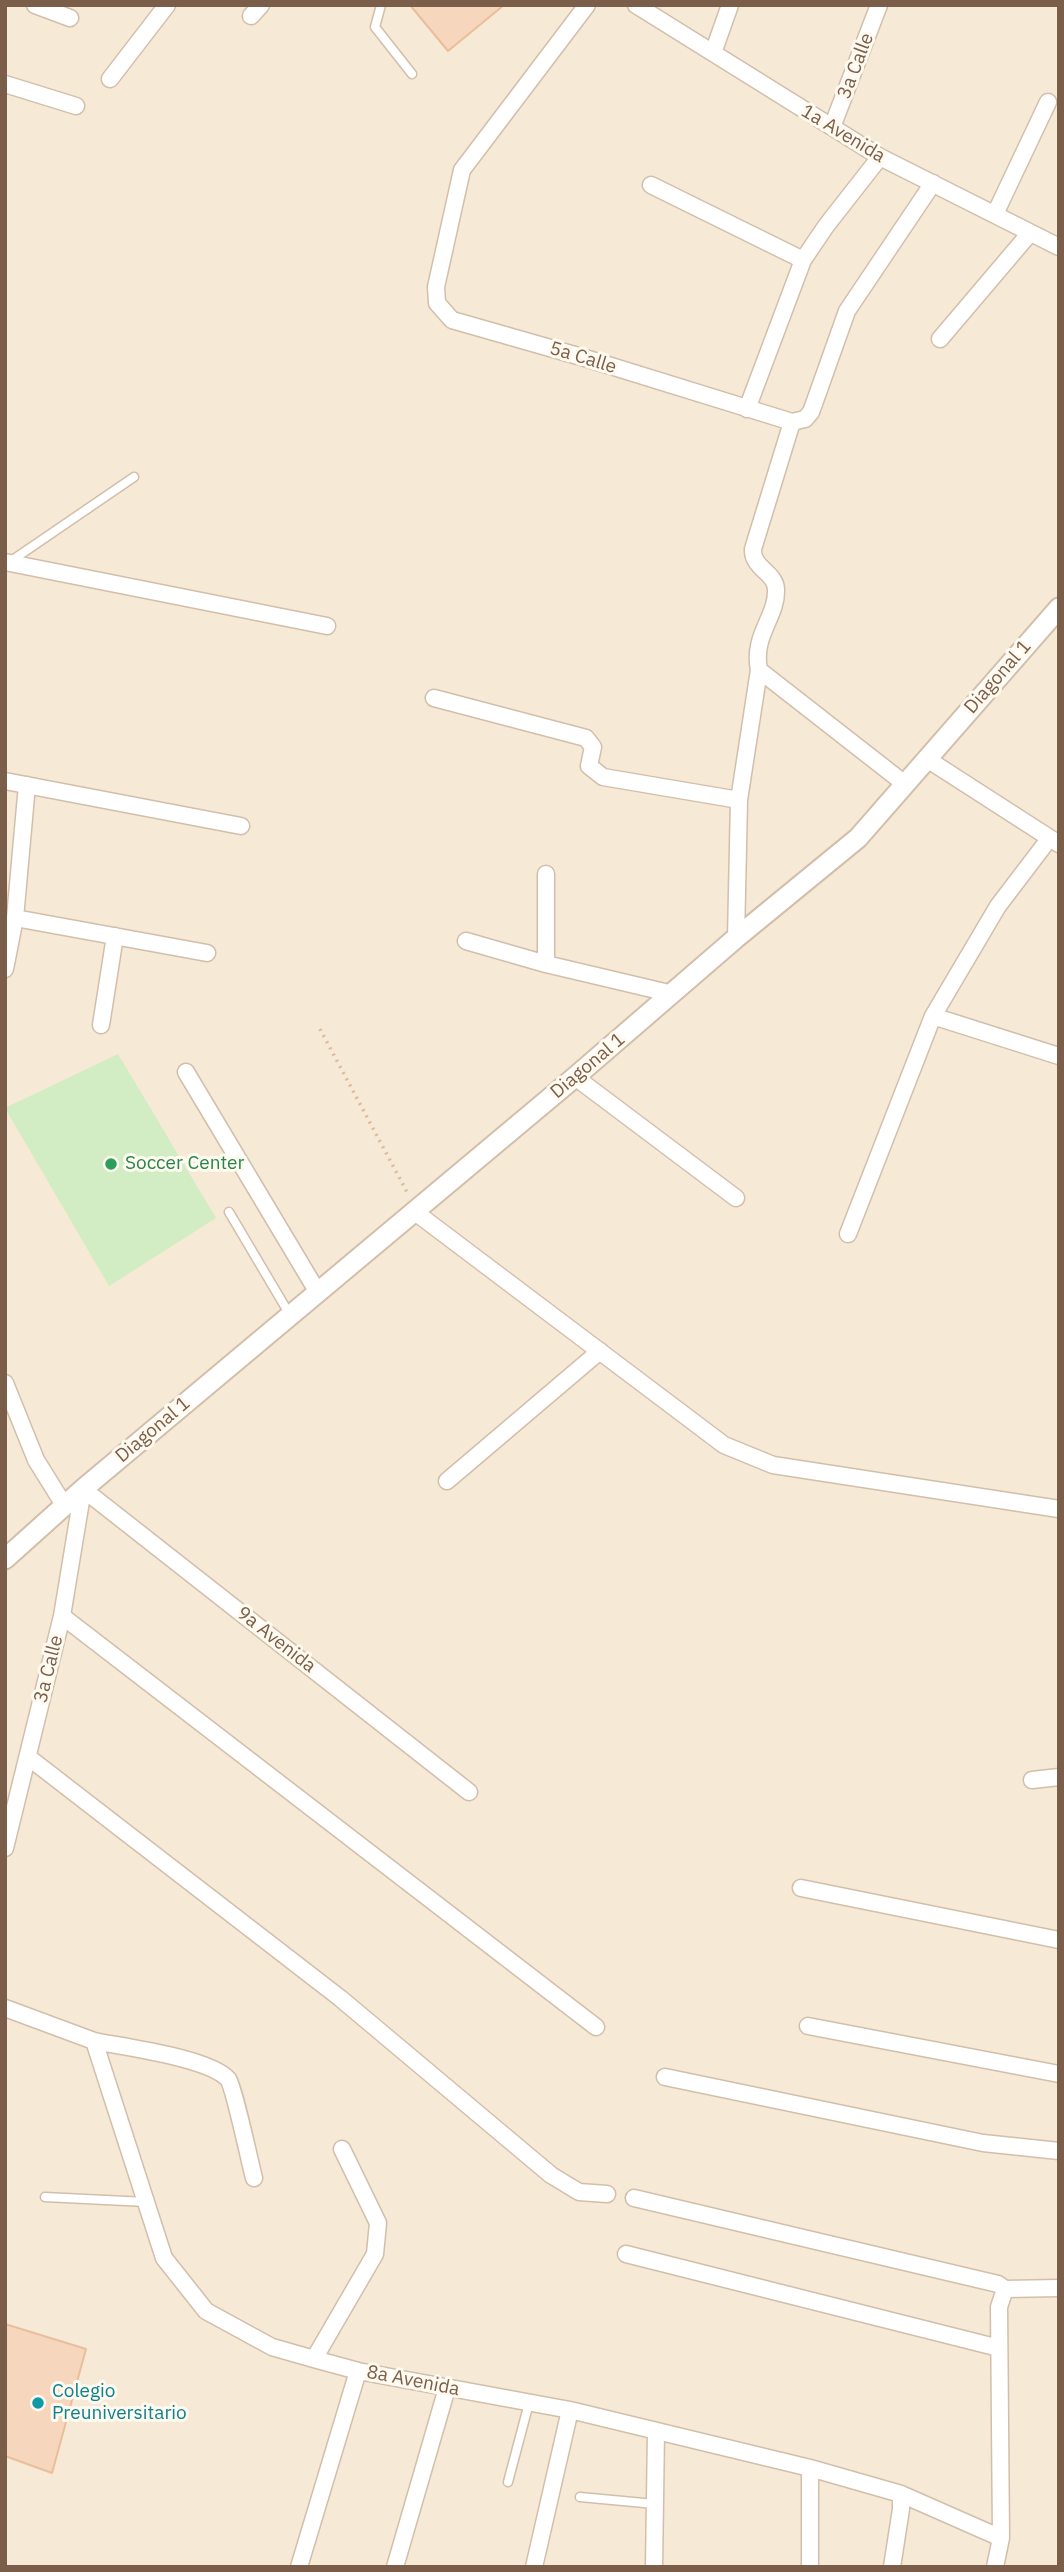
<!DOCTYPE html>
<style>
body{margin:0}
#map{position:relative;width:1064px;height:2572px;overflow:hidden;background:#fef7e7;font-family:"IBM Plex Sans",sans-serif}
canvas{display:block}
.frame{position:absolute;inset:0;border:7px solid #7b5e49;pointer-events:none}
</style>
<div id="map">
<canvas width="1064" height="2572"></canvas>
<div class="frame"></div>
</div>
<script>
const ctx = document.querySelector('canvas').getContext('2d');
ctx.lineJoin = 'round';
function fillPath(path, color) { ctx.fillStyle = color; ctx.fill(path, 'evenodd'); }
function trace(path, color, width, dash) { ctx.strokeStyle = color; ctx.lineWidth = width; ctx.lineCap = dash ? 'butt' : 'round'; ctx.setLineDash(dash || []); ctx.stroke(path); }
function write(font, color, halo, rows, align = 'center') {
  ctx.font = font + ' "IBM Plex Sans",sans-serif'; ctx.lineWidth = 6; ctx.setLineDash([]); ctx.textBaseline = 'middle'; ctx.strokeStyle = halo; ctx.fillStyle = color; for (const [text, x, y, turn = 0] of rows) {
    ctx.save(); ctx.translate(x, y); ctx.rotate((+turn || 0) * Math.PI / 180); ctx.textAlign = isNaN(turn) ? turn : align; if (halo) ctx.strokeText(text, 0, 0); ctx.fillText(text, 0, 0); ctx.restore();
  }
}
fillPath(new Path2D(`
 M5,5H1059V2567H5Z`), '#f6e9d5');
fillPath(new Path2D(`
 M118,1054L216,1218L109,1286L5,1108Z`), '#d2edc4');
const building = new Path2D(`
 M410,5H504L448,51Z
 M5,2324L86,2349L52,2473L5,2456Z`);
fillPath(building, '#f6d7bd');
trace(building, '#eabe9c', 2);
const service = new Path2D(`
 M381,5L375,27L412,74
 M11,561L134,477
 M229,1212L290,1315
 M45,2197L146,2202
 M508,2482L529,2403
 M580,2497L655,2504`);
const minor = new Path2D(`
 M35,5L70,18
 M587,5L462,170L436,287L437,303L452,320L585,358L792,422L805,419L811,412L815,401L847,311L933,183
 M636,5L880,157L1059,247
 M251,16L261,5
 M713,53L730,5
 M110,79L167,5
 M5,84L76,106
 M832,127L879,5
 M651,185L803,260
 M995,214L1048,102
 M940,339L1030,233
 M747,409L803,260L826,226L880,157
 M792,422L753,549C752,569 776,572 776,590C777,617 752,635 759,670L905,784
 M5,562L327,626
 M434,698L586,738L593,747L589,766L603,777L739,800
 M927,759L1059,844
 M5,781L241,826
 M546,874V964L673,994
 M15,918L207,953
 M736,938L739,800L759,670
 M466,941L546,964
 M5,969L15,918L27,785
 M933,1016L1059,1056
 M101,1025L115,936
 M186,1072L317,1291
 M575,1077L736,1198
 M415,1212L724,1445L773,1465L1059,1509
 M848,1234L933,1016L998,906L1049,839
 M5,1383L36,1460L64,1505
 M447,1481L600,1351
 M62,1616L596,2027
 M28,1757L340,1998L551,2175L579,2192L607,2194
 M1032,1780L1059,1777
 M5,1848L62,1616L83,1489L469,1792
 M801,1888L1059,1940
 M5,2008L94,2041L164,2258L206,2311L272,2347L314,2359L358,2371L570,2410L810,2468L901,2494L1001,2538
 M808,2026L1059,2074
 M94,2041C124,2047 209,2058 228,2079C234,2087 250,2163 254,2178
 M665,2077L983,2143L1059,2151
 M634,2198L998,2284L1005,2289
 M626,2254L999,2348
 M314,2359L375,2254L378,2223L342,2149
 M810,2468V2567
 M299,2567L358,2371
 M395,2567L447,2388
 M534,2567L570,2410
 M654,2567L656,2431
 M892,2567L901,2509V2494
 M995,2567L1001,2538L999,2307L1005,2289L1059,2288`);
const tertiary = new Path2D(`
 M5,1559L83,1489L575,1077L736,938L858,838L1059,608`);
trace(service, '#d2bfab', 11);
trace(minor, '#d2bfab', 19);
trace(tertiary, '#d2bfab', 23);
trace(new Path2D(`
 M320,1029L408,1194`), '#dbba9f', 3.5, [2, 5]);
trace(service, '#fff', 8);
trace(minor, '#fff', 16);
trace(tertiary, '#fff', 19);
for (const [x, y, r, color] of [
 [111,1164,7,"#2e9e5b"],
 [38,2403,7,"#0f9aa8"]
]) { const dot = new Path2D(); dot.arc(x, y, r, 0, 2 * Math.PI); ctx.fillStyle = color; ctx.fill(dot); trace(dot, '#fffaef', 2.5); }
write('19px', '#7b5e49', '#fffaef', [
 ["3a Calle",856,66,-69],
 ["1a Avenida",843,134,31],
 ["5a Calle",583,358,17],
 ["Diagonal 1",998,677,-49],
 ["Diagonal 1",588,1066,-40],
 ["Diagonal 1",153,1430,-40],
 ["9a Avenida",276,1640,38],
 ["3a Calle",49,1669,-76],
 ["8a Avenida",413,2381,11]
]);
write('19px', '#27864d', '#fffaef', [
 ["Soccer Center",125,1164]
], 'left');
write('19px', '#0d838f', '#fffaef', [
 ["Colegio",52,2392],
 ["Preuniversitario",52,2414]
], 'left');
</script>
